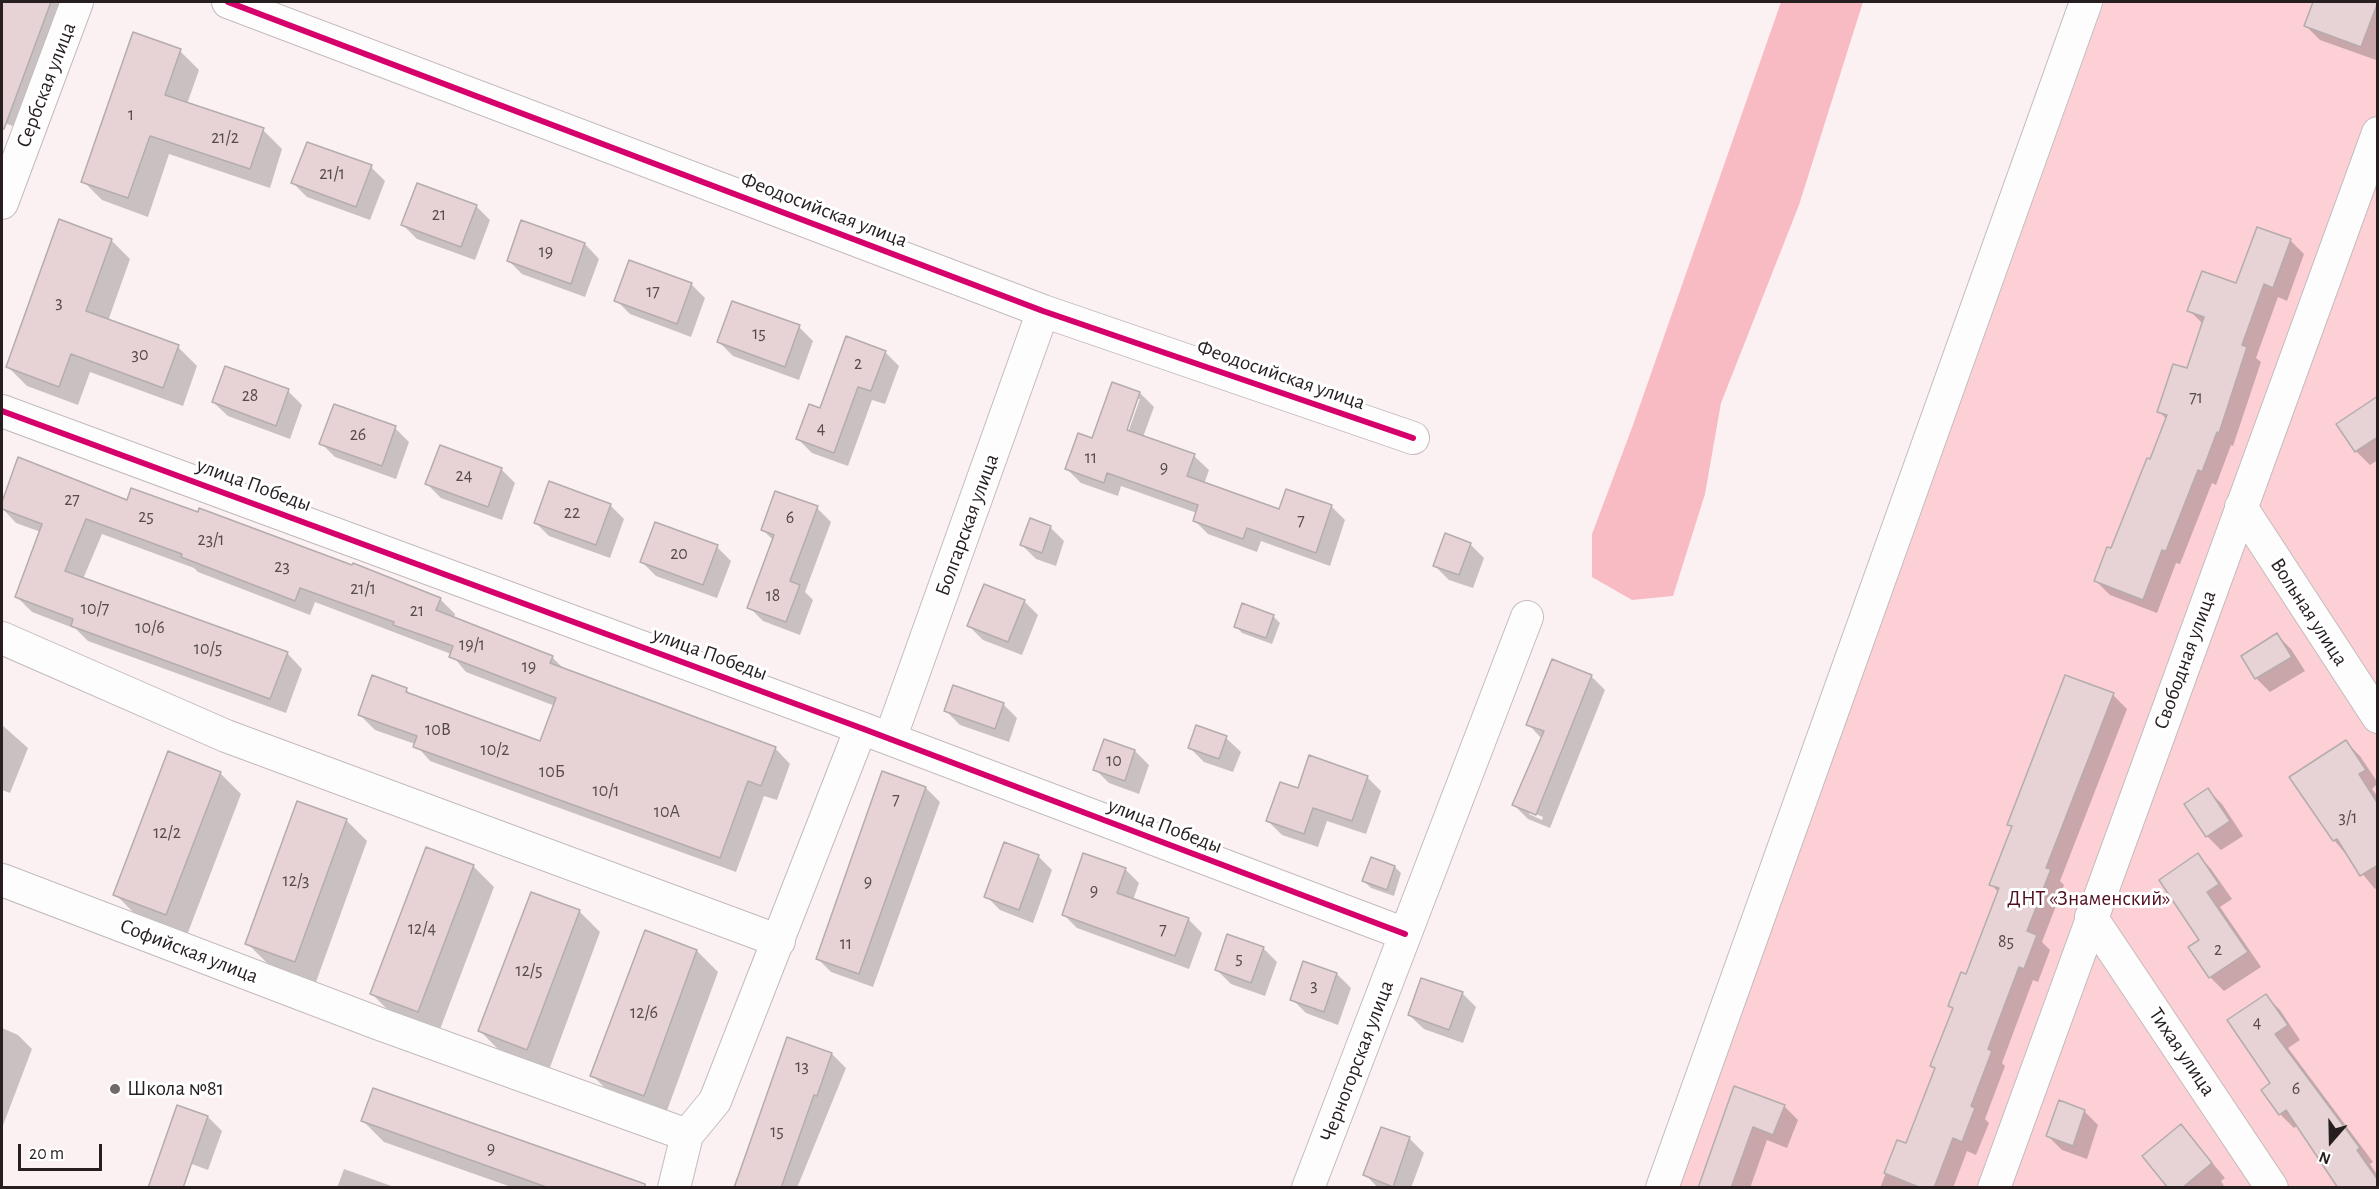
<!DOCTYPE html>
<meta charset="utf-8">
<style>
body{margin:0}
#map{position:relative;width:2379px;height:1189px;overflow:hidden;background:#fbf1f2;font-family:"Alegreya Sans",sans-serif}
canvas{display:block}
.frame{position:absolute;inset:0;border:3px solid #261e1f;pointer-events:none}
.north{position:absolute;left:2301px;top:1111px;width:60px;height:60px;-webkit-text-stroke:4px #fff;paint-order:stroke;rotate:200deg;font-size:16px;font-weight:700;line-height:24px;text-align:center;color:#261e1f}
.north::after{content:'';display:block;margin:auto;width:21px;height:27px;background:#261e1f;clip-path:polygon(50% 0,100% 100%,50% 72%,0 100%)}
.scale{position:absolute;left:18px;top:1144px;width:84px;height:27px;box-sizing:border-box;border:3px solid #261e1f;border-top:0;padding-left:8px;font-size:18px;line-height:21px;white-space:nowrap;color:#261e1f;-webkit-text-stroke:4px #fff;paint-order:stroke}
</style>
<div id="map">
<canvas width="2379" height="1189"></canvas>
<div class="frame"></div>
<div class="north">N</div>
<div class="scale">20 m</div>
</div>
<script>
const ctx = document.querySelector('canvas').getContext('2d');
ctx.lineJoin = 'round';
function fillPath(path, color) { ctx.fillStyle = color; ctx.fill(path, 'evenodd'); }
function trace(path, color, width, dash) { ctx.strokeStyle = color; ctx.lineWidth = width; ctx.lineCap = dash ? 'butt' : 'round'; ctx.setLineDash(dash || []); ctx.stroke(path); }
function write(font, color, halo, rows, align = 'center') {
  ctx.font = font + ' "Alegreya Sans",sans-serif'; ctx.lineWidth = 6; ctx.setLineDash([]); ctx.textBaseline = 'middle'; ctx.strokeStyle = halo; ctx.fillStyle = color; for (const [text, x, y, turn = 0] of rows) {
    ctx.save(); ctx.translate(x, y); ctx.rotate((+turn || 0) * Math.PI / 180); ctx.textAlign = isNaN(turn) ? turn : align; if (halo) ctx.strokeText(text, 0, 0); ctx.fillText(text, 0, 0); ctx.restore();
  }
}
fillPath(new Path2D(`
 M2104,2H2377V1187L1679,1188Z`), '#fcd0d5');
fillPath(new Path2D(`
 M1781,2H1863L1799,205L1721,403L1705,494L1673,596L1632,600L1592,577V534L1633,425Z`), '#f9bbc3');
fillPath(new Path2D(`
 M2,2H80L31,133L2,122Z
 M2315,2H2378L2376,60L2320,40L2306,26Z
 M180,51L199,70L187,104L263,130L282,149L270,188L169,154L148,217L102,200L83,181Z
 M371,167L385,181L370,220L307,197L293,183Z
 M476,206L490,220L475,260L417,239L403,225Z
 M522,222L585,244L599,259L585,297L522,274L508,260Z
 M111,240L130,259L108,321L178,347L197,366L183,406L90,372L78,405L27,386L8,367Z
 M2290,240L2304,254L2287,301L2278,297L2256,358L2261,362L2233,446L2231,445L2216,485L2212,483L2180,564L2176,563L2157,613L2110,595L2096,581L2112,550L2167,420L2159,411L2188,370L2203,324L2189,310L2237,285Z
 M691,284L705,298L691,337L630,314L616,300Z
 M799,327L813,341L799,380L733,356L719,342Z
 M885,352L899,366L885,404L872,400L848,466L812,453L798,439L821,410Z
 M288,391L302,405L290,439L228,416L213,402Z
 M1140,393L1154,407L1143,437L1194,456L1209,470L1204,484L1280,511L1331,506L1345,520L1330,566L1261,541L1257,552L1208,534L1194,520L1197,513L1121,486L1118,496L1081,483L1067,469ZM1136,399H1140L1126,438L1123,437Z
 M2378,398V460L2370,465L2356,451Z
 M395,428L409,442L396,479L335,457L321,443Z
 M19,459L128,502L440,599L455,614L454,619L552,657L566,671L775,748L790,764L777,800L764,796L736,872L430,761L415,744L375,730L359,714L406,690L413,697L541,743L555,706L466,672L451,654L315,602L310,615L198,572L194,568L102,534L83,579L287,653L302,669L286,713L88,641L76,629L32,612L17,597L41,532L16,523L2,508Z
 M501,469L515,483L502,520L441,498L427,484Z
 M610,505L624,519L610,558L549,536L535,522Z
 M817,508L831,522L805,592L813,600L800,635L763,621L749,607L773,540L763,530Z
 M1050,527L1064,541L1056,566L1036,559L1022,545Z
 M1470,544L1484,558L1473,588L1449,580L1435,566Z
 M717,547L731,561L717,598L656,576L642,562Z
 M1024,601L1038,615L1022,655L983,640L969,626Z
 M1273,616L1280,623L1272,644L1242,633L1236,626Z
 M2277,635L2291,649L2305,671L2270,692L2256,678L2243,656Z
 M1591,676L1605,690L1550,828L1528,819L1514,805L1542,739L1528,724ZM1529,811L1543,817L1542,820L1529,814Z
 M2066,677L2113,695L2127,709L2060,881L2064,885L2042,942L2050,950L2038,982L2033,980L2002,1063L2005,1066L1985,1119L1989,1123L1976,1155L1967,1151L1953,1188H1880L1898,1142L1907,1145L1936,1069L1932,1066L1954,1010L1950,1006L1967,976L1999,893L1991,884L2012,828L2009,824Z
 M1003,704L1017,718L1009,742L960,725L946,711Z
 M2,725L28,748L10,793L2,790Z
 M1197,727L1226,738L1241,752L1233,772L1204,762L1190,748Z
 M1105,741L1135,751L1149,765L1139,794L1109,783L1095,769Z
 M2346,742L2360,756L2378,783L2372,789L2378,797V887L2375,889L2334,840Z
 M220,773L241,794L187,935L136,915L115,894Z
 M883,773L926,788L940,802L873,987L831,972L817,958Z
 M1367,777L1381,791L1366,834L1327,821L1318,847L1282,835L1268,821L1299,790Z
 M2208,790L2222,804L2243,836L2221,850L2207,836Z
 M346,820L367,841L316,982L268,964L247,943Z
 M2198,855L2211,869L2232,899L2220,907L2261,967L2224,991L2210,977L2190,948L2202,940Z
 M1038,856L1052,870L1033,923L1000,910L986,896Z
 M473,866L494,887L439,1032L392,1014L371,993Z
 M1395,867L1401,873L1394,896L1371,888L1364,881Z
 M1125,869L1139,883L1133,900L1188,919L1202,933L1189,969L1077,928L1063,914Z
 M579,911L600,932L549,1070L501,1052L480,1031Z
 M645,932L697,951L718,972L665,1116L613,1096L592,1075Z
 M1263,948L1277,962L1265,996L1231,984L1217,970Z
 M1337,974L1351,988L1338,1025L1306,1013L1292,999Z
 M1462,993L1476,1007L1463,1043L1424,1029L1409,1015Z
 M2266,996L2280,1010L2300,1040L2288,1048L2373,1162L2370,1164L2378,1176V1188L2298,1125L2294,1128L2280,1114Z
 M2,1028L18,1035L32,1049L2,1128Z
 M832,1054L846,1068L797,1188H733L737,1177L739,1178Z
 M1735,1088L1784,1106L1798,1120L1787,1148L1767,1140L1750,1188H1700Z
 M2084,1111L2098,1125L2087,1159L2062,1150L2048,1136Z
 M208,1117L222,1131L208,1170L178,1159Z
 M363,1121L631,1188H514L384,1142Z
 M2181,1126L2225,1178L2221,1181L2225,1188H2170Z
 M1382,1129L1410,1139L1424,1153L1411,1188H1378L1365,1174Z
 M344,1169L397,1188H337Z`), '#0003');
const building = new Path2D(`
 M2,2H51L4,129H2Z
 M2313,2H2378L2361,47L2304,26Z
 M133,32L181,49L165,95L264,128L250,169L150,136L128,198L81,182Z
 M307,142L372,165L356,207L291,183Z
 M417,183L477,205L461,247L401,225Z
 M59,219L112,239L86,311L179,345L163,388L71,354L59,387L6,367Z
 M521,220L585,243L571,284L507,261Z
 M2257,227L2291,239L2273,288L2264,284L2242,345L2247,347L2219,433L2217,432L2202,472L2198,470L2166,551L2162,550L2143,600L2094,581L2107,547L2111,548L2147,458L2150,459L2167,415L2157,412L2173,364L2187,368L2204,317L2187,311L2202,271L2236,283Z
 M629,260L692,283L677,324L614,301Z
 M732,301L800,325L785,367L717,342Z
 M846,336L886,351L871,391L858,387L834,453L796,439L809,404L820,408Z
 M225,366L289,389L276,426L212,402Z
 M1112,382L1140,392L1127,430L1195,454L1187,476L1279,509L1286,489L1332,505L1316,553L1247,528L1243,539L1193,521L1198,505L1107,473L1104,483L1065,469L1078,433L1092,438Z
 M2378,396V437L2355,452L2336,424Z
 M334,404L396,426L382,466L319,444Z
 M440,445L502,468L488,507L425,484Z
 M18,457L127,500L131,488L198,512L199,508L352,565L353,563L441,598L436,610L553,656L550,663L776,747L761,786L748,781L720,858L413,747L417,736L358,715L372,675L407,688L406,692L540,741L556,698L449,657L453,646L393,625L394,622L300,588L295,601L181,557L182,554L86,519L65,571L288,652L270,699L71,626L73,619L15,597L42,524L2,509V502Z
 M549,481L611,504L596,545L534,523Z
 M775,491L818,506L790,581L800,585L786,622L747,608L774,535L761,530Z
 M1030,518L1051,526L1042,553L1020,545Z
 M655,522L718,545L703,585L640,562Z
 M1445,533L1471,543L1459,575L1433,566Z
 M984,584L1025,600L1008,642L967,626Z
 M1242,603L1274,615L1266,638L1234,627Z
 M2277,633L2292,657L2255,679L2241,656Z
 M1552,659L1592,675L1536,815L1512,805L1544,731L1526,725Z
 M2065,675L2114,693L2046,868L2051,869L2027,931L2037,935L2024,969L2019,967L1988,1049L1992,1051L1971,1106L1975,1108L1962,1142L1953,1138L1934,1188H1921L1884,1173L1897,1140L1906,1143L1935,1068L1930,1066L1953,1008L1948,1006L1961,972L1966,974L1999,888L1989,885L2012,826L2007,825Z
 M953,685L1004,703L995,729L944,711Z
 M1196,725L1227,736L1219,759L1188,748Z
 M1104,739L1135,750L1125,781L1093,770Z
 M2346,740L2366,770L2359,774L2378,804V865L2360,876L2337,839L2333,841L2289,777Z
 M168,751L221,772L166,915L113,895Z
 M1309,755L1368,776L1352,821L1313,808L1304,834L1266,821L1280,782L1298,788Z
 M882,771L926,787L859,974L816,959Z
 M2208,788L2230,821L2206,837L2184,804Z
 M297,801L347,819L295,962L245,944Z
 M1004,842L1039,855L1019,910L984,897Z
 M426,847L474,865L418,1012L370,994Z
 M1083,853L1126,868L1117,893L1189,918L1175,956L1062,915Z
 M2198,853L2219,884L2207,892L2248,952L2209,978L2188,947L2199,940L2159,880Z
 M1371,857L1395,866L1387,890L1362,881Z
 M531,892L580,910L527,1050L478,1031Z
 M645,930L697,950L644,1096L590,1076Z
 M1227,934L1264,947L1251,983L1215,970Z
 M1303,961L1337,973L1324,1012L1290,1000Z
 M1421,978L1463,992L1449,1030L1408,1015Z
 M2266,994L2288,1025L2275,1034L2360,1148L2357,1150L2378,1180V1188H2338L2286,1110L2279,1115L2261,1090L2270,1083L2227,1020Z
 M787,1037L832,1053L817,1096L814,1095L781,1188H734Z
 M1734,1086L1785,1105L1773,1135L1753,1127L1731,1188H1698Z
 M373,1088L645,1184V1188H549L361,1121Z
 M2059,1100L2085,1110L2073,1146L2046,1136Z
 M177,1105L208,1116L183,1188H148Z
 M2181,1124L2212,1163L2182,1188H2168L2142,1156Z
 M1381,1127L1410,1137L1393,1187L1363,1175Z`);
fillPath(building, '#e7d2d5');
trace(building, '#b4acad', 1.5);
const minor = new Path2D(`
 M228,2L1043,311L1413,438
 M2,203L77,2
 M2,411L861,728L1405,934
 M2241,507L2378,717
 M2,638L226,736L779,941
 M890,739L1043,311
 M2,880L377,1023L687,1135
 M2091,917L2272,1188
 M674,1188L687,1135L715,1101L861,728
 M1308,1188L1527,617
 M1662,1188L2086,2
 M1994,1188L2378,133`);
trace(minor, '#c3bbbc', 34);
trace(minor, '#fefdfd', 32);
trace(new Path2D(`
 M228,2L1043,311L1413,438
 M2,411L861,728L1405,934`), '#d6006c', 6);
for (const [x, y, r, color] of [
 [115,1089,6,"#716869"]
]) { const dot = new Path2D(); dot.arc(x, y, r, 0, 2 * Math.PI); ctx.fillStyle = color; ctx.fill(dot); trace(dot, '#fff', 2); }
write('18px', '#564b4c', null, [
 ["1",131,115],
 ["21/2",225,138],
 ["21/1",332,174],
 ["21",439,215],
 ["19",546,252],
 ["17",653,292],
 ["3",59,303],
 ["15",759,334],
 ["30",140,355],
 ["2",858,364],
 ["28",250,396],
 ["71",2196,398],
 ["4",821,429],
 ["26",358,435],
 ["11",1091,458],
 ["9",1164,468],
 ["24",464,476],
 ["27",72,500],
 ["22",572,513],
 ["25",146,517],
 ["6",790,518],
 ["7",1301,521],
 ["23/1",211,540],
 ["20",679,554],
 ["23",282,567],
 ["21/1",363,589],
 ["18",773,596],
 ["10/7",95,609],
 ["21",417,611],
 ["10/6",150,628],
 ["19/1",472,645],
 ["10/5",208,649],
 ["19",529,667],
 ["10В",438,730],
 ["10/2",495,750],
 ["10",1114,761],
 ["10Б",552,772],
 ["10/1",606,791],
 ["7",896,800],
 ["10А",667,812],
 ["3/1",2348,818],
 ["12/2",167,833],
 ["12/3",296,881],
 ["9",868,882],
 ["9",1094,891],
 ["12/4",422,929],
 ["7",1163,930],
 ["85",2006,942],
 ["11",846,944],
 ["2",2218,950],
 ["5",1239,959],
 ["12/5",529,971],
 ["3",1314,986],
 ["12/6",644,1013],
 ["4",2257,1023],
 ["13",802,1067],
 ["6",2296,1089],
 ["15",777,1132],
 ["9",491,1149]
]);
write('21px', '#261e1f', '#fff', [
 ["Сербская улица",46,85,-69],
 ["Феодосийская улица",824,210,21],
 ["Феодосийская улица",1281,375,19],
 ["улица Победы",254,485,20],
 ["Болгарская улица",967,525,-70],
 ["Вольная улица",2309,612,57],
 ["улица Победы",710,654,20],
 ["Свободная улица",2185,660,-70],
 ["улица Победы",1165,826,21],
 ["Софийская улица",189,951,21],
 ["Тихая улица",2182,1052,56],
 ["Черногорская улица",1357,1061,-69]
]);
write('21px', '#500f1f', '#fff', [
 ["ДНТ «Знаменский»",2089,899]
]);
write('21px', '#261e1f', '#fff', [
 ["Школа №81",127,1089]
], 'left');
</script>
